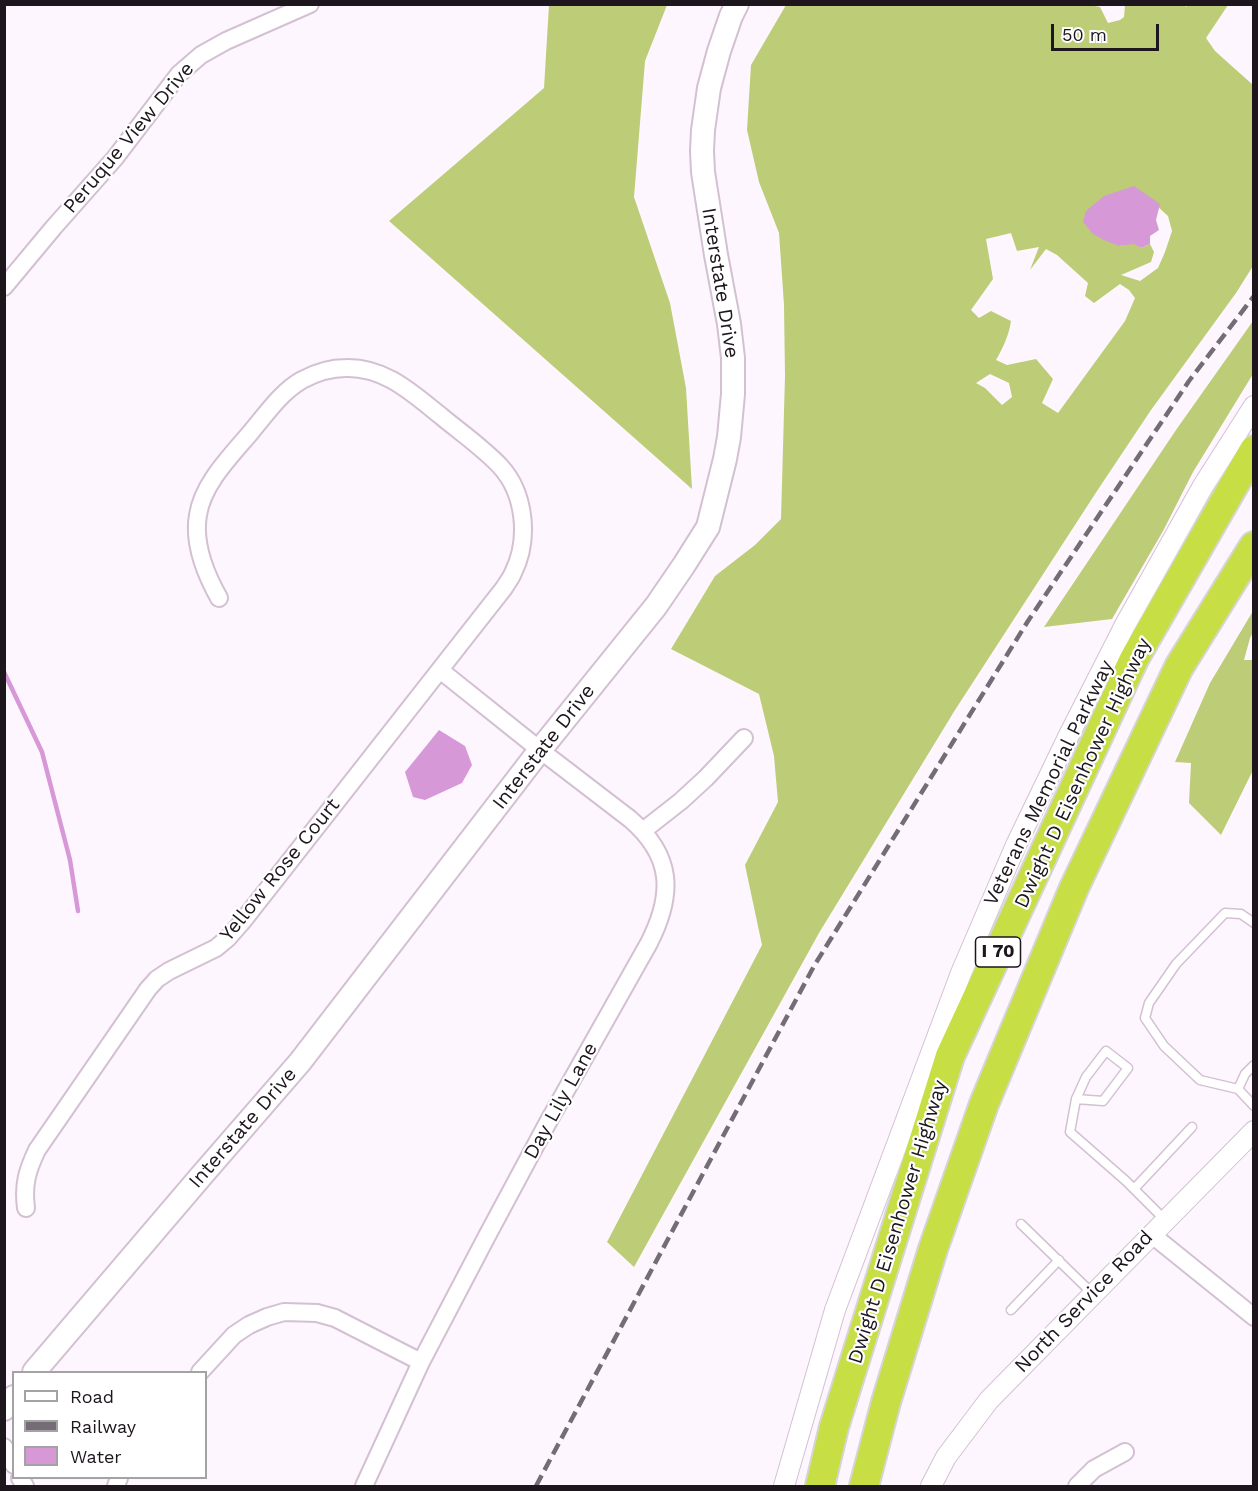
<!DOCTYPE html>
<style>
body{margin:0}
#map{position:relative;width:1258px;height:1491px;overflow:hidden;background:#fef6fe;font-family:"Work Sans",sans-serif}
canvas{display:block}
.frame{position:absolute;inset:0;border:6px solid #1d161d;pointer-events:none}
.legend{position:absolute;left:12px;top:1371px;width:195px;height:108px;box-sizing:border-box;background:#fff;border:2px solid #a5a2a5;margin:0;padding:8px 10px;list-style:none;font-size:18px;color:#1d161d}
.legend li{display:flex;align-items:center;gap:12px;height:30px}
.legend b{width:30px;border:2px solid #a5a2a5}
.scale{position:absolute;left:1051px;top:24px;width:108px;height:27px;box-sizing:border-box;border:3px solid #1d161d;border-top:0;padding-left:8px;font-size:18px;line-height:21px;white-space:nowrap;color:#1d161d;-webkit-text-stroke:4px #fff;paint-order:stroke}
</style>
<div id="map">
<canvas width="1258" height="1491"></canvas>
<div class="frame"></div>
<ul class="legend">
<li><b style="height:8px;background:#fff"></b>Road</li>
<li><b style="height:8px;background:#756d75"></b>Railway</li>
<li><b style="height:16px;background:#d698d7"></b>Water</li>
</ul>
<div class="scale">50 m</div>
</div>
<script>
const ctx = document.querySelector('canvas').getContext('2d');
ctx.lineJoin = 'round';
function fillPath(path, color) { ctx.fillStyle = color; ctx.fill(path, 'evenodd'); }
function trace(path, color, width, dash) { ctx.strokeStyle = color; ctx.lineWidth = width; ctx.lineCap = dash ? 'butt' : 'round'; ctx.setLineDash(dash || []); ctx.stroke(path); }
function write(font, color, halo, rows, align = 'center') {
  ctx.font = font + ' "Work Sans",sans-serif'; ctx.lineWidth = 4.5; ctx.setLineDash([]); ctx.textBaseline = 'middle'; ctx.strokeStyle = halo; ctx.fillStyle = color; for (const [text, x, y, turn = 0] of rows) {
    ctx.save(); ctx.translate(x, y); ctx.rotate((+turn || 0) * Math.PI / 180); ctx.textAlign = isNaN(turn) ? turn : align; if (halo) ctx.strokeText(text, 0, 0); ctx.fillText(text, 0, 0); ctx.restore();
  }
}
fillPath(new Path2D(`
 M1184,4L1186,7L1188,5H1228L1206,38L1215,51L1253,85V266L1236,293L1151,410L1097,491L955,710L819,933L634,1267L607,1242L762,945L745,865L778,802L774,756L759,694L671,649L715,576L755,545L781,519L785,376L784,305L779,233L759,182L747,130L751,65L786,5H1089L1100,7L1108,23L1120,20L1124,17L1125,5ZM1157,206L1168,216L1172,231L1165,252L1158,268L1140,281L1121,275L1151,262L1154,252L1150,244L1141,248L1134,243L1119,246ZM1011,233L1017,251L1039,247L1030,270L1046,249L1057,255L1088,283L1085,296L1094,303L1120,284L1129,290L1135,298L1125,321L1058,413L1042,403L1053,379L1036,359L1007,365L996,360C1003,348 1009,335 1011,321L991,311L979,318L971,310L993,279L986,239ZM990,374L1009,383L1012,397L1002,405L985,388L976,383Z
 M549,5H667L645,61L634,197L670,303L686,388L692,489L389,221L544,88Z
 M1253,321V374L1193,472L1163,531L1112,619L1044,627L1176,430Z
 M1253,611V632L1250,638L1244,660H1253V770L1221,835L1189,803L1191,763L1175,762L1210,683Z`), '#bdcc76');
fillPath(new Path2D(`
 M1134,186L1160,204L1156,220L1159,230L1150,236V244L1141,248L1134,244L1119,246L1104,240L1093,234L1083,222L1086,211L1104,196Z
 M439,730L465,746L472,765L462,783L425,800L413,797L405,772Z`), '#d698d7');
trace(new Path2D(`
 M4,672L42,752L70,860L78,911`), '#d698d7', 4.5);
const service = new Path2D(`
 M1254,923L1241,914L1225,913L1176,964L1149,1003L1145,1018L1164,1046L1200,1080L1238,1089L1254,1106
 M1238,1089L1245,1074L1254,1065
 M1076,1099L1103,1101L1128,1068L1106,1051L1086,1077L1076,1099L1070,1132L1126,1181L1165,1220
 M1134,1189L1192,1127
 M1021,1224L1093,1294
 M1011,1310L1059,1260`);
const minor = new Path2D(`
 M4,287L54,227L115,158L179,74L201,55L226,41L310,4
 M644,830L681,801L706,778L744,738
 M26,1208C23,1185 27,1171 37,1150L148,989L157,979L169,971L216,948L228,938L242,922L504,588C507,583 511,578 513,573C530,539 525,493 500,466C482,447 460,432 441,416C412,393 385,367 346,368C331,368 315,373 302,380C281,392 267,413 251,432C231,456 203,483 198,515C193,543 205,573 219,598
 M1151,1234L1254,1317
 M200,1372L234,1335L249,1325L267,1317L284,1312L317,1313L335,1318L421,1362
 M4,1447L14,1465
 M20,1478L25,1486
 M116,1486L119,1478
 M364,1486L421,1362L487,1236L547,1124L649,943C674,894 673,856 630,819L540,750L440,670
 M1077,1486L1094,1469L1125,1452`);
const tertiary = new Path2D(`
 M784,1486L835,1310L961,973L1016,845L1069,735L1125,625L1203,486L1254,406
 M931,1486L946,1457L989,1400L1254,1131`);
const secondary = new Path2D(`
 M34,1372L202,1175L300,1062L540,750L656,606L684,565L708,527L725,459L729,437L733,394V358L729,324L716,255L703,172L702,151L703,130L709,88L719,51L731,16L737,4
 M4,1409L14,1397`);
const motorway = new Path2D(`
 M820,1486L834,1427L950,1056L1134,659L1254,450
 M864,1486L886,1402L933,1249L984,1104L1074,888L1179,667L1254,546`);
trace(service, '#d3c0d3', 11);
trace(minor, '#d3c0d3', 20);
trace(tertiary, '#d3c0d3', 22);
trace(secondary, '#d3c0d3', 26);
trace(motorway, '#d6d5d6', 32);
trace(service, '#fff', 8);
trace(minor, '#fff', 16);
trace(tertiary, '#fff', 20);
trace(secondary, '#fff', 22);
trace(motorway, '#c7de44', 28);
trace(new Path2D(`
 M536,1486L814,966L1028,621L1189,381L1254,296`), '#756d75', 4.5, [12, 6]);
for (const [x, y, w] of [
 [998,952,45]
]) { const box = new Path2D(); box.roundRect(x - w / 2, y - 15, w, 30, 4.5); ctx.fillStyle = '#fff'; ctx.fill(box); trace(box, '#1d161d', 1.5); }
write('bold 18px', '#1d161d', null, [
 ["I 70",998,952]
]);
write('20px', '#1d161d', '#fff', [
 ["Peruque View Drive",129,138,-50],
 ["Interstate Drive",720,283,81],
 ["Interstate Drive",544,747,-52],
 ["Dwight D Eisenhower Highway",1083,773,-65],
 ["Veterans Memorial Parkway",1049,783,-64],
 ["Yellow Rose Court",280,870,-51],
 ["Day Lily Lane",561,1101,-61],
 ["Interstate Drive",243,1128,-49],
 ["Dwight D Eisenhower Highway",898,1222,-73],
 ["North Service Road",1084,1302,-46]
]);
</script>
